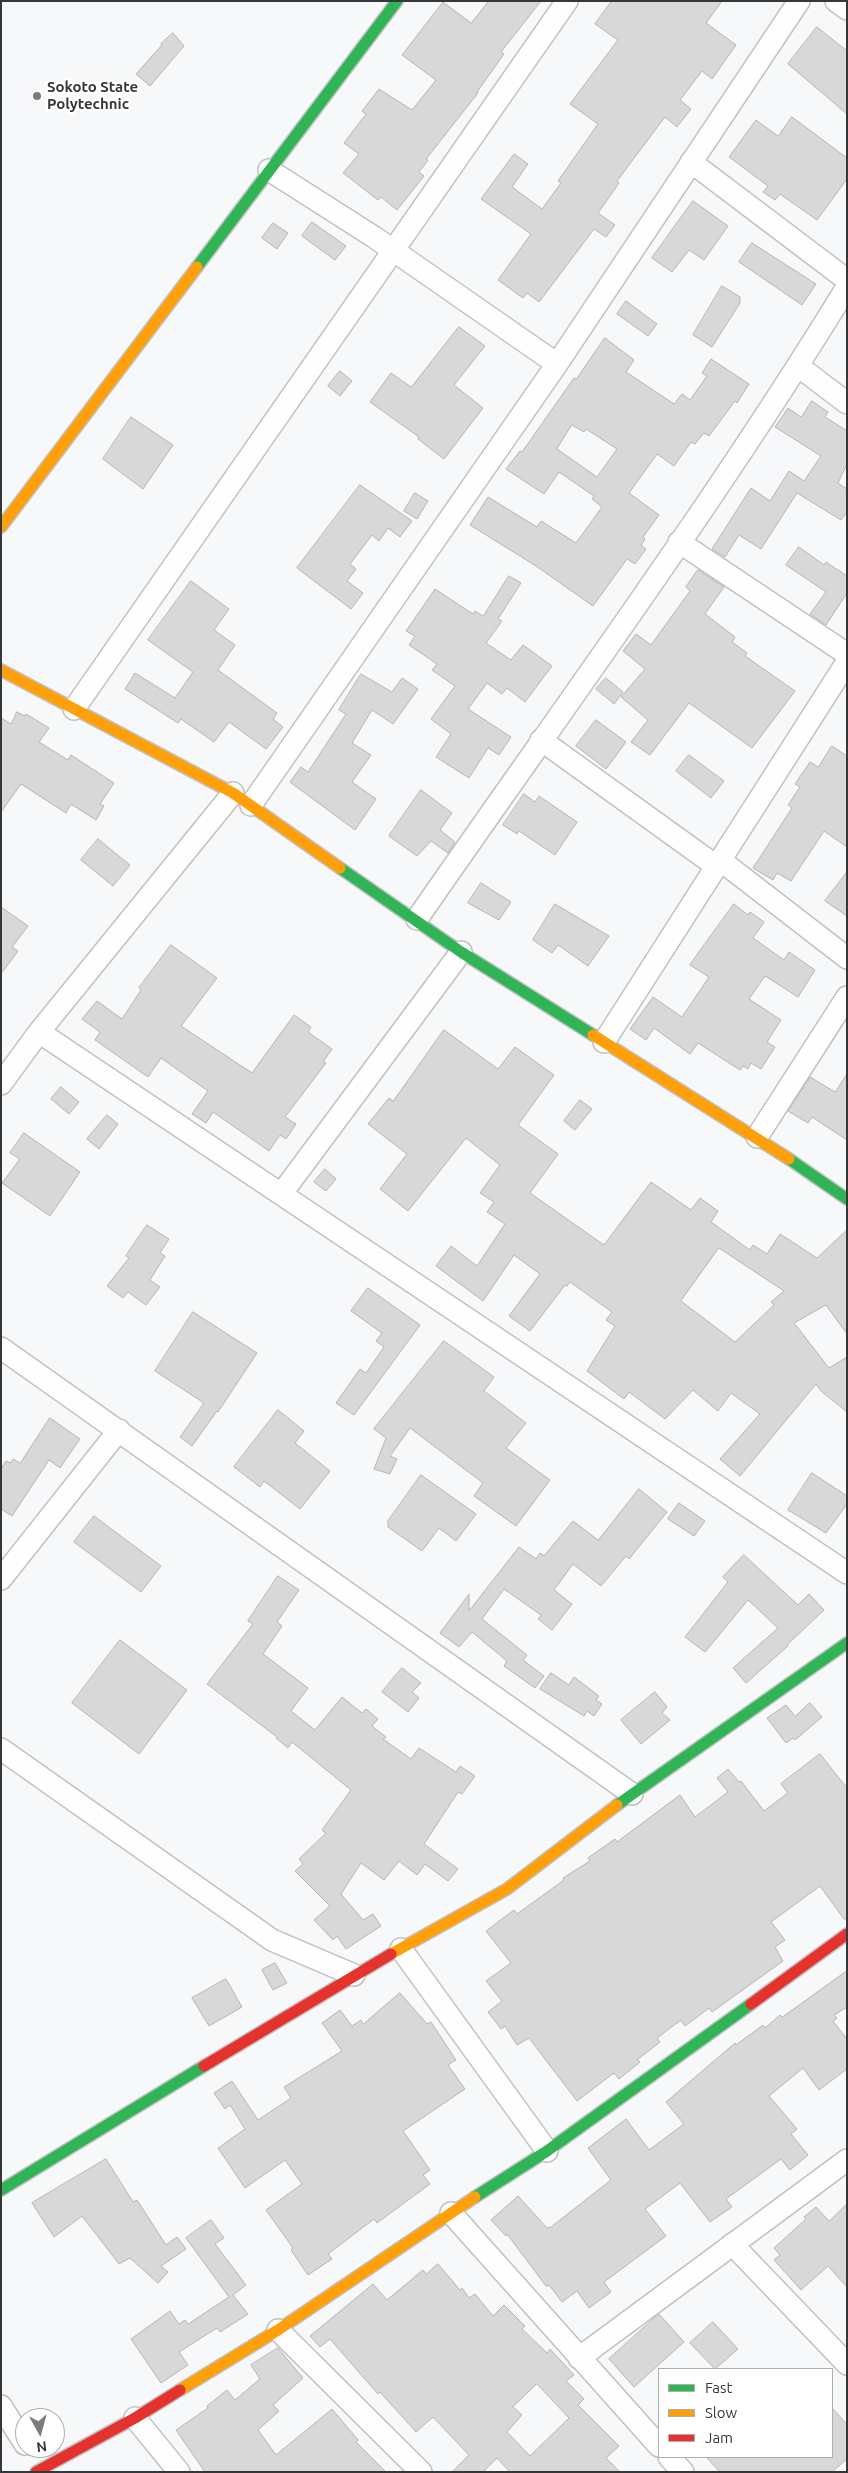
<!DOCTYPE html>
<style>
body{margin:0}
#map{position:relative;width:848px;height:2473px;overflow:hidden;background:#f7f8f9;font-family:Ubuntu,sans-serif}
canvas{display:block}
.frame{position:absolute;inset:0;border:2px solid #363738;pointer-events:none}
.legend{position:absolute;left:658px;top:2368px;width:175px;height:90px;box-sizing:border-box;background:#fff;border:1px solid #afafaf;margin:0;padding:6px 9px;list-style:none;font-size:15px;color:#363738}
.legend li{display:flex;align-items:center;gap:10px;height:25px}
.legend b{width:25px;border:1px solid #afafaf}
.north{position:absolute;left:15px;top:2408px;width:50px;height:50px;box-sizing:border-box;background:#fff;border:1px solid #afafaf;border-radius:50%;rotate:173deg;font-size:14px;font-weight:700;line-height:20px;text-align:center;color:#363738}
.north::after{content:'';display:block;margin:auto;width:18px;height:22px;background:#7a7b7c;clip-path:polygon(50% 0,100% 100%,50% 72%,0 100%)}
</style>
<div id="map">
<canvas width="848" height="2473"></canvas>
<div class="frame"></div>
<ul class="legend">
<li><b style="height:6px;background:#30b455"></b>Fast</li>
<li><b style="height:6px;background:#ff9f0a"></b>Slow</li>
<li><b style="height:6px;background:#e5322d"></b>Jam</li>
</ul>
<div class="north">N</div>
</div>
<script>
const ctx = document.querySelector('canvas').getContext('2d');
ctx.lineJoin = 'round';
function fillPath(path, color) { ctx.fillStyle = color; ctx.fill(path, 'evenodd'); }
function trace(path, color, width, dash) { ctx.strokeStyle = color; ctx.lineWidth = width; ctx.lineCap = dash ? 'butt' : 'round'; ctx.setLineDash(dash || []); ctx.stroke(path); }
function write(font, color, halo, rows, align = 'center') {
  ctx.font = font + ' Ubuntu,sans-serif'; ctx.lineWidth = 5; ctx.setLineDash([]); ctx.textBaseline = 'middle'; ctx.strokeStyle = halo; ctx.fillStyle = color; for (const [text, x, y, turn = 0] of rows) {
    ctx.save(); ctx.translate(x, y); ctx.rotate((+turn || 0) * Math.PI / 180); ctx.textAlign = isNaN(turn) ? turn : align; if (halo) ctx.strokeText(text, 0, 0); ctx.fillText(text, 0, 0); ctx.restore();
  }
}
const building = new Path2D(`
 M489,1H541L501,52L504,54L477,92L478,93L426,159L428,160L419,172L424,176L397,210L381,197L378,200L343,173L359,154L344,143L366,114L362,111L379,89L412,110L436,80L402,55L443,2L471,23Z
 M612,1H722L706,23L736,45L712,79L702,71L680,100L691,109L677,127L665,117L617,181L619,183L598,213L615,225L606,237L594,229L539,302L527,293L523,298L498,280L531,234L481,199L514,154L528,164L512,187L542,209L561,183L558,181L598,124L570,104L618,40L595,24Z
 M817,27L847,51V114L788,64Z
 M173,33L184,46L150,86L136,74L162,45L161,44Z
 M792,117L847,158V179L817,220L780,194L775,200L763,192L768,186L729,157L756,120L778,136Z
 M693,201L728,226L704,260L689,250L672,272L652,258Z
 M312,222L346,246L335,260L302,236Z
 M273,223L288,233L277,249L262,238Z
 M752,243L816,284L802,305L739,262Z
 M722,286L740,297V303L712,347L693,335Z
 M626,301L657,324L648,336L617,314Z
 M459,327L485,346L454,385L483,408L444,459L418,439L419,437L370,402L391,373L411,387Z
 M605,338L634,360L626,372L674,404L682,394L690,400L707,376L702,373L711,359L749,384L737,403L735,401L709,436L704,433L695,444L691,442L674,466L657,454L629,493L659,515L643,537L645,539L641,545L646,549L635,564L627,559L593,606L536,566L470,525L488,497L537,527L541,521L576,543L602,507L592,499L594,496L559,472L544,494L506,469L520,451L522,452L574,378L576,379ZM572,425L584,432L586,429L617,449L597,477L557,449Z
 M340,371L352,381L340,396L328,386Z
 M812,401L828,412L825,417L847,431V464L838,483L847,489V512L841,520L797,493L761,549L739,535L725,557L712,549L751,488L770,501L789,471L804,481L821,456L775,427L788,408L801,417Z
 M131,417L173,445L143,489L103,459Z
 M360,485L412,521L400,537L388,528L379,541L372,535L350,564L356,569L347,581L363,593L351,609L297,568Z
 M415,493L428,501L417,519L404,511Z
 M799,547L824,565L826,562L847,576V593L826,625L810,614L826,592L786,565Z
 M698,570L724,587L705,614L735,637L732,642L747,653L745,656L795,691L752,748L689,703L650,755L631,742L648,720L621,697L645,669L623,651L636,634L651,645L690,591L686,587Z
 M509,576L521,583L498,619L502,621L486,643L511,660L523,645L552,666L525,702L507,688L502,694L487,683L468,709L511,737L499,755L488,748L469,778L436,757L451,734L431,719L455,686L432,670L437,664L409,645L415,636L406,631L435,589L473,614L475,611L483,616Z
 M191,581L229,609L214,630L235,645L218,670L277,713L273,719L283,727L266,749L229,722L214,742L181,719L178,723L125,689L135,673L175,698L193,672L148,640Z
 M361,674L392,692L402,678L418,689L393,724L372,710L352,743L371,755L352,782L376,799L355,830L290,782L301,767L308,772L346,714L339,710Z
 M606,678L623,692L614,704L596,689Z
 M17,712L25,716L26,714L49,728L39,742L68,760L71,755L114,783L100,804L104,806L96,820L71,804L66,813L21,784L1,812V718L11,724Z
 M596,720L626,742L606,769L576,746Z
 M832,746L847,756V847L824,831L791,881L777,873L773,880L753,868L792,808L788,805L800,787L795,784L810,762L818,767Z
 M689,755L724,781L711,798L676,771Z
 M421,790L452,813L440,830L455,842L448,853L431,841L417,856L389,836Z
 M524,794L535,802L539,796L577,822L555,855L519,831L517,834L503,825Z
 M98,839L130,865L113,886L81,860Z
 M847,872V916L825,901Z
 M481,883L511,902L499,920L468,903Z
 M555,904L609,936L588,966L558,945L552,953L533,940Z
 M734,904L748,915L750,912L764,922L753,938L784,960L789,952L815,970L798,997L765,976L749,999L781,1020L767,1042L775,1047L761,1069L751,1063L748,1069L743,1066L740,1070L698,1043L690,1054L654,1028L646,1040L630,1029L653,997L682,1017L709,977L690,965Z
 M1,907L28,926L12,947L18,951L1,974Z
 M171,945L217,978L181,1026L249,1071L252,1073L294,1015L311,1027L308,1032L332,1049L323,1062L326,1063L285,1117L296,1124L286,1139L280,1135L269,1151L213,1112L206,1123L192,1114L208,1091L161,1058L148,1077L95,1040L100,1032L82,1019L97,1001L122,1019L141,990L139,988Z
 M444,1030L498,1069L515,1047L554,1075L518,1125L558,1154L530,1193L604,1245L651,1182L691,1210L700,1198L718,1211L711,1222L750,1250L753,1245L767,1254L780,1234L817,1258L847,1230V1334L826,1305L794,1323L829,1368L847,1357V1412L821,1391L816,1384L740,1476L720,1459L760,1414L731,1393L718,1411L693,1390L665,1419L629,1392L624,1399L587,1371L615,1326L606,1320L612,1312L570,1282L567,1286L565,1285L530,1331L509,1316L540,1274L514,1255L483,1301L436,1266L451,1246L477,1266L505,1224L487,1212L494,1202L480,1193L500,1165L466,1138L408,1211L380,1189L407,1154L368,1124L389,1098L393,1101ZM719,1248L784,1291L771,1302L774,1305L735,1342L681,1301Z
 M847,1074V1140L812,1117L808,1123L788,1111L810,1077L835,1092Z
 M61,1087L79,1102L69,1114L51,1099Z
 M580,1100L592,1109L575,1130L564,1121Z
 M107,1115L118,1124L99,1149L87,1139Z
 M24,1133L80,1172L50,1216L2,1183L20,1159L10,1153Z
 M325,1169L336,1179L326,1191L314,1182Z
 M147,1225L169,1239L160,1253L165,1256L150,1280L160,1287L146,1305L128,1292L123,1298L107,1286L129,1258L126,1256Z
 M368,1288L420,1325L354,1415L336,1403L360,1369L366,1373L384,1347L376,1341L382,1333L351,1311Z
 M193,1312L257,1353L218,1412L217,1411L192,1446L180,1437L204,1403L155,1371Z
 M444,1341L494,1377L484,1391L526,1423L506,1448L550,1480L516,1526L474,1496L483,1483L410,1428L390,1456L397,1459L390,1474L374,1469L386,1438L374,1429Z
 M278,1410L304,1431L295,1443L330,1471L300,1509L264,1481L260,1487L234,1467Z
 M50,1418L80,1439L60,1468L49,1460L12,1516L1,1509V1469L6,1461L11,1463L13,1459L20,1463Z
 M812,1473L847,1496V1504L826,1533L788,1510Z
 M421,1475L476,1514L456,1541L439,1528L422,1551L388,1527V1521Z
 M639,1489L667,1512L629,1559L626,1556L601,1586L573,1564L554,1590L572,1604L552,1630L538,1619L541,1615L504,1589L482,1619L527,1655L523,1660L544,1676L535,1688L504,1666L507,1661L472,1632L459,1647L440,1633L469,1594V1611L519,1547L536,1559L540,1553L544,1556L573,1521L598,1540Z
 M679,1503L705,1521L694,1536L668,1519Z
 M94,1516L161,1566L141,1592L74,1542Z
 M744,1555L798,1605L809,1594L824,1610L787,1645L788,1646L746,1683L733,1668L778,1628L748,1600L705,1652L685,1637L728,1582L723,1577Z
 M278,1576L299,1590L277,1622L282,1626L263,1654L308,1688L291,1711L315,1730L342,1697L362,1713L366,1709L378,1719L372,1726L386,1737L383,1739L411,1759L419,1748L456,1772L460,1766L475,1776L462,1794L458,1792L424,1844L458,1869L448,1881L425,1864L417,1875L399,1861L384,1880L361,1863L341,1894L363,1920L373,1914L381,1926L346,1949L337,1936L333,1940L314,1920L330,1906L295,1871L303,1864L299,1859L326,1833L322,1830L351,1790L292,1742L288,1748L276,1738L277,1737L207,1684L253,1624L248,1621Z
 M120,1640L187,1690L139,1754L72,1703Z
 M402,1668L421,1683L412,1692L419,1698L408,1712L382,1692Z
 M551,1673L569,1685L574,1677L599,1696L596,1700L602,1704L594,1716L587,1711L584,1716L540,1689Z
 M655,1692L667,1707L662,1713L670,1720L641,1744L621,1720Z
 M810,1703L822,1717L795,1740L793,1738L786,1743L767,1718L786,1705L795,1716Z
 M820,1754L847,1788V1919H844L820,1886L771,1922L785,1940L775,1947L783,1961L712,2012L709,2008L685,2026L681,2020L657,2038L660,2042L637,2060L640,2062L619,2079L614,2073L577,2101L529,2038L517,2045L505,2026L501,2029L488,2012L502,2001L486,1981L511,1963L486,1931L514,1910L517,1914L564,1880L563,1878L590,1861L588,1858L615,1839L617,1842L680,1795L695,1817L728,1792L717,1778L728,1769L739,1782L741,1781L764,1811L788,1793L781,1784Z
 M275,1963L287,1983L273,1990L262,1970Z
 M847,1971V2007L834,2015L837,2018L833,2021L847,2039V2069L819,2090L803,2068L769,2096L797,2129L791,2134L808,2155L790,2170L781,2159L726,2199L732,2207L710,2222L680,2183L645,2209L666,2236L604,2282L611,2292L589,2308L577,2291L562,2302L549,2285L546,2286L507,2234L506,2236L491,2220L518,2196L547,2228L551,2227L611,2180L588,2148L626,2119L649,2150L684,2124L666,2102L735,2043L736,2045L763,2025L765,2028L780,2015L782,2017Z
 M226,1979L242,2007L209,2026L192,1998Z
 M400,1993L427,2024L431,2022L456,2060L448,2065L465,2089L403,2131L430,2170L423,2175L430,2184L377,2223L374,2219L328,2254L332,2259L308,2275L291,2250L293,2248L266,2210L302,2184L285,2160L245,2188L218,2148L245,2129L230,2105L225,2109L214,2093L232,2081L258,2120L291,2098L284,2087L342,2051L322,2023L340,2010L352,2026L361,2020L363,2024Z
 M106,2159L133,2202L137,2200L166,2245L177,2237L186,2249L161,2266L168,2272L158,2283L130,2258L119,2264L82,2216L54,2237L32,2203Z
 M847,2204V2287L828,2266L801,2290L774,2260L780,2255L774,2248L806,2219L804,2217L816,2207L829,2221Z
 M211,2220L224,2238L215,2244L246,2285L233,2295L248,2314L220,2332L217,2328L179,2352L188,2365L161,2383L131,2339L170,2311L179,2324L185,2320L188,2324L229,2297L186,2238Z
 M438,2264L460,2290L462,2288L469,2298L475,2294L493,2316L504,2305L525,2326L522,2329L547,2353L550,2349L574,2375L566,2381L584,2399L578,2405L619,2446L606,2458L620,2472H510L497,2458L483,2472H452L469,2455L433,2417L416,2432L380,2392L378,2394L330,2339L320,2347L310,2336L373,2284L387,2300L423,2270L426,2274ZM537,2384L569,2418L530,2456L507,2432L522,2415L513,2407Z
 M659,2314L684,2342L634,2387L609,2359Z
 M713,2322L738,2349L715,2369L690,2343Z
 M278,2348L303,2378L273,2405L279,2411L258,2430L276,2455L332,2409L358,2440L356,2442L386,2472H205L176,2430L208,2408L207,2406L227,2390L235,2400L260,2379L251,2365Z
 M832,2408L847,2424V2459L832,2472H720L706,2457H832Z`);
fillPath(building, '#d8d8d9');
trace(building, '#b5b5b5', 1);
const street = new Path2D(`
 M836,1L847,9
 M691,162L847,280
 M269,170L374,237L557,364
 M798,366L847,403
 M679,542L847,654
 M74,709L567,1
 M541,740L716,866
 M251,805L557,364L799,1
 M720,860L847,958
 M417,919C561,711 714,504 847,287
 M39,1032L847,1573
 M604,1042L847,662
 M1,1084L39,1032L233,793
 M757,1137L847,997
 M282,1193L461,952
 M1,1348L632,1794
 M1,1579L119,1430
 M1,1749L272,1940L354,1975
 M401,1949L547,2151
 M451,2213L659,2446
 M732,2244L847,2364
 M278,2330L421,2472
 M579,2358L847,2160
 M1,2406L25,2444
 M135,2418L179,2472
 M669,2457L683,2472`);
const fast = new Path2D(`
 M197,267L397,1
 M340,868L461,952L593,1035
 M789,1159L847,1199
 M617,1805L847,1643
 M1,2190L204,2066
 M475,2197L547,2151L751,2004`);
const slow = new Path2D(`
 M1,527L197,267
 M1,670L233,793L340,868
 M593,1035L789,1159
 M391,1954L507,1889L617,1805
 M180,2390L278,2330L475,2197`);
const jam = new Path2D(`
 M751,2004L847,1934
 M204,2066L391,1954
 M36,2472L135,2418L180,2390`);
trace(street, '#c0c1c2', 24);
trace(fast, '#c0c1c2', 14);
trace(slow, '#c0c1c2', 14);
trace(jam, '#c0c1c2', 14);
trace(street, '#fefefe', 21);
trace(fast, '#30b455', 11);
trace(slow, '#ff9f0a', 11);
trace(jam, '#e5322d', 11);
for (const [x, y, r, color] of [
 [37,96,5,"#7a7b7c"]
]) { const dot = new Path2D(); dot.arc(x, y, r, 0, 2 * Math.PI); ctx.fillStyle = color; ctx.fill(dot); trace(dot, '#fff', 2); }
write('bold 15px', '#363738', '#fff', [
 ["Sokoto State",47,87],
 ["Polytechnic",47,104]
], 'left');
</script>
